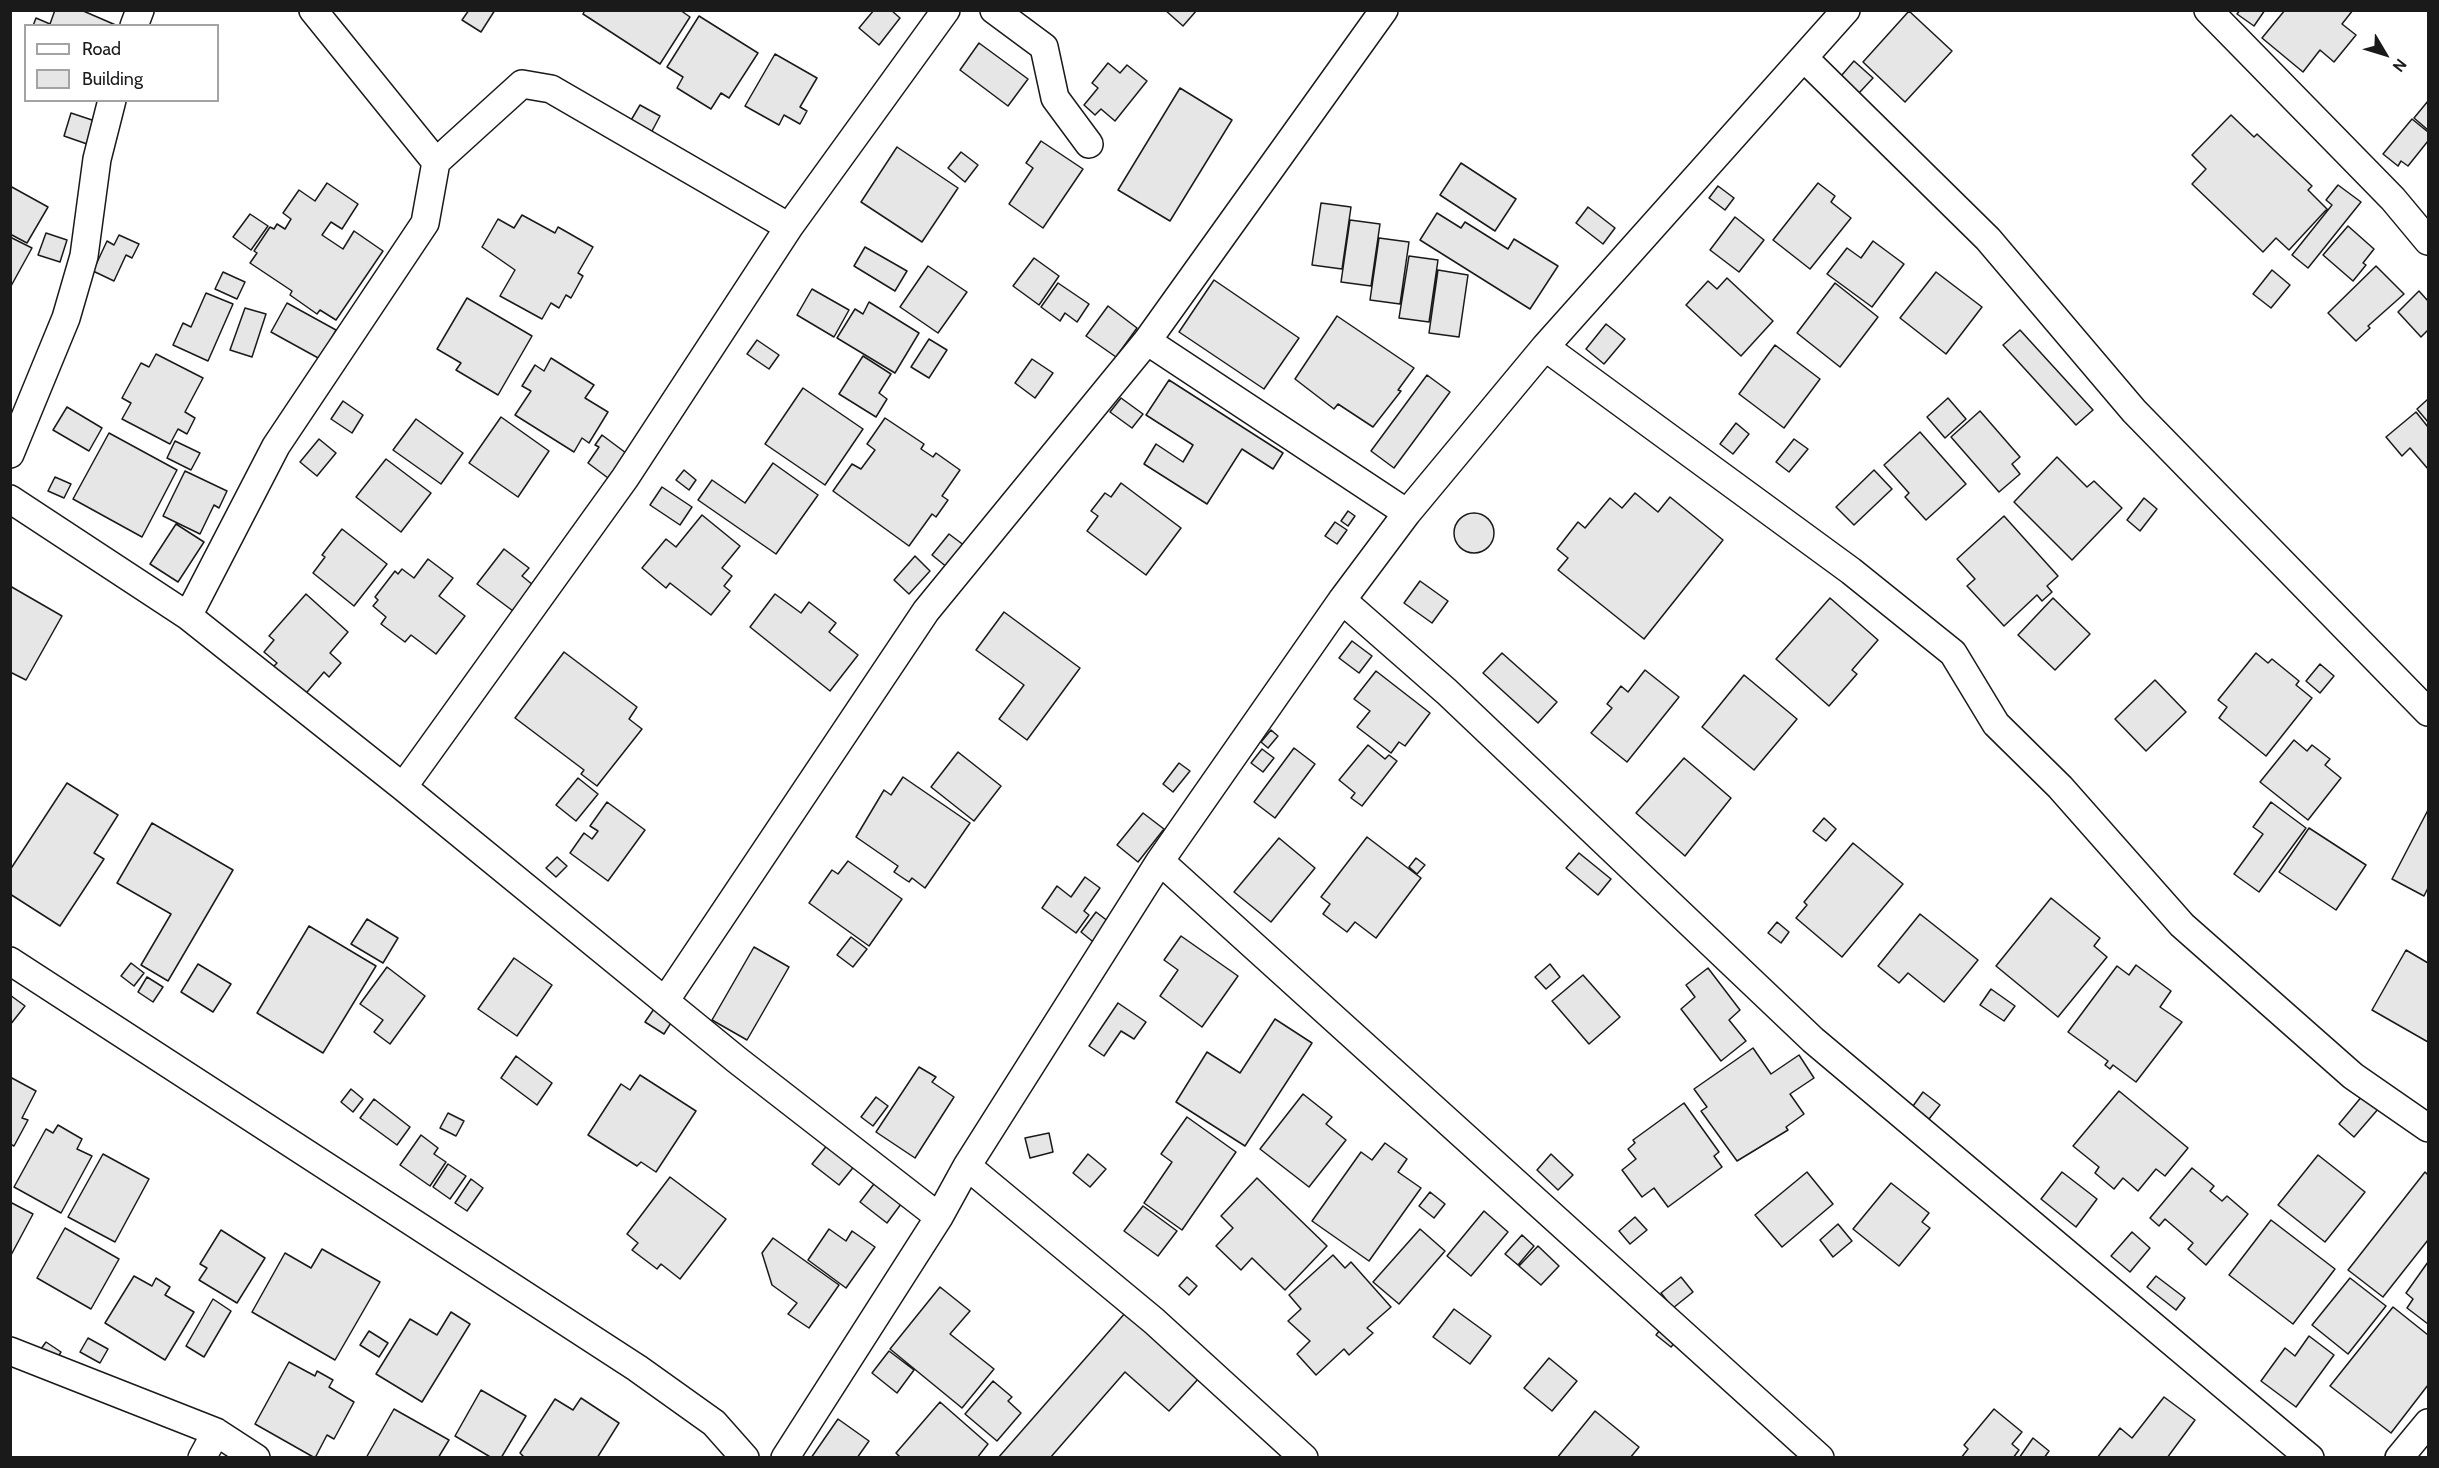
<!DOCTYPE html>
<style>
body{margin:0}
#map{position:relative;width:2439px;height:1468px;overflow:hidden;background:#fff;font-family:Cabin,sans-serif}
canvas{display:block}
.frame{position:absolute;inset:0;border:12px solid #1a1a1a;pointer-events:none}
.legend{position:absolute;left:24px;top:24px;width:195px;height:78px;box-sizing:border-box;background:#fff;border:2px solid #a3a3a3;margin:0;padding:8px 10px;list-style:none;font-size:18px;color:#1a1a1a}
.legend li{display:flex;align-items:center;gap:12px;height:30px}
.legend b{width:30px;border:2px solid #a3a3a3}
.north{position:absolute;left:2355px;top:24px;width:60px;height:60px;-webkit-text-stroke:4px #fff;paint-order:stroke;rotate:128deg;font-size:16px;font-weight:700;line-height:24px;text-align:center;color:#1a1a1a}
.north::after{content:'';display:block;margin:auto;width:21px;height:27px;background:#1a1a1a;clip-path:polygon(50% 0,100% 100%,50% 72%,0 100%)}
</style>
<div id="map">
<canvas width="2439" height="1468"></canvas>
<div class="frame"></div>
<ul class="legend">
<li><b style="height:8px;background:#fff"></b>Road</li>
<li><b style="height:16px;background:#e6e6e6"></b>Building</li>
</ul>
<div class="north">N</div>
</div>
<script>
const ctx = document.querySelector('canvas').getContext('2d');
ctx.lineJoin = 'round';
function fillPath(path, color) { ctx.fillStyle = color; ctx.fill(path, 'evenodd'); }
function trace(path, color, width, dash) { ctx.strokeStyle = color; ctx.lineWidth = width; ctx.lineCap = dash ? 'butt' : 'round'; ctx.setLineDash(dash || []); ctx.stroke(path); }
const building = new Path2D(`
 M55,10H81L118,26H33L36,18L50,24Z
 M469,10H495L481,32L462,20Z
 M585,10H680L690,17L660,64L583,14Z
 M874,10H891L900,18L879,45L859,28Z
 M1165,10H1197L1183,26Z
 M2240,10H2265L2254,26L2237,14Z
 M2285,10H2353L2342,24L2356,35L2334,62L2320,50L2303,72L2262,38Z
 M1909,11L1952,51L1905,102L1863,62Z
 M699,16L758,53L729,98L721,93L711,109L677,88L683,77L667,67Z
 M979,43L1028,79L1008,106L960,70Z
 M775,54L817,78L800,107L807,111L800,124L784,115L779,125L745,106Z
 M1854,61L1873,78L1859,93L1841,76Z
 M1108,63L1120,73L1127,65L1147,81L1115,121L1101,109L1095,115L1084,105L1098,88L1092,83Z
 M1180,88L1232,120L1170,221L1118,190Z
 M2428,101V130L2414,118Z
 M640,105L660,116L651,133L630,122Z
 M71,113L95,121L87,144L64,136Z
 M2231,115L2254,137L2257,134L2312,186L2308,190L2327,209L2289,250L2276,238L2263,252L2192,184L2206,169L2192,155Z
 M2412,119L2428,132V141L2408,166L2401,161L2398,166L2383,154Z
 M1041,141L1083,169L1043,228L1009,204L1033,168L1026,163Z
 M897,147L958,188L922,242L861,202Z
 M961,152L978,165L965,182L948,168Z
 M1461,163L1516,199L1495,231L1440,195Z
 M327,183L358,204L342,229L331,222L322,235L343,249L354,231L383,251L336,320L320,310L317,314L290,295L292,291L250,263L257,253L254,251L270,227L274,229L277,224L285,229L291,219L283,213L299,190L315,201Z
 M1818,183L1835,196L1831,202L1851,218L1810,269L1773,240Z
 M2338,185L2361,202L2308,268L2292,255L2332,205L2326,200Z
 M10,186L48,207L27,243L10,234Z
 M1718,186L1734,198L1725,210L1709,198Z
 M1321,203L1351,207L1342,269L1312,265Z
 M1588,207L1615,228L1603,244L1576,223Z
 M1437,213L1461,228L1465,222L1508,249L1514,239L1558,266L1530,309L1420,240Z
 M250,214L268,226L251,250L233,237Z
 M522,215L555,233L558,227L593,247L578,273L583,276L571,298L566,295L559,308L551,303L542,319L500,296L515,270L482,247L498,219L514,228Z
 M1735,217L1764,240L1739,272L1710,250Z
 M1350,220L1380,224L1371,286L1341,282Z
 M2348,226L2374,249L2363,263L2366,265L2353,281L2323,255Z
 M46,233L67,240L60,262L38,255Z
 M119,235L139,244L132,258L126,255L114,281L93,271L107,241L114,245Z
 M10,237L32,248L11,286L10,285Z
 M1379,238L1409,242L1400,304L1370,300Z
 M1873,241L1904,264L1872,307L1827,274L1847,248L1861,258Z
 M865,247L907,271L895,291L854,266Z
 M1409,256L1438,260L1429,322L1399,318Z
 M1034,258L1059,276L1039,305L1013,286Z
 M928,266L967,292L938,333L900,307Z
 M2376,266L2404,294L2368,326L2370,328L2356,341L2328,313Z
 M1438,270L1468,275L1459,337L1429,333Z
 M2272,270L2290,285L2271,308L2253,294Z
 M223,272L245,282L237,299L215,289Z
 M1936,272L1982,307L1946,354L1900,318Z
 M1727,278L1773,321L1741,356L1686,305L1708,281L1717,289Z
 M1214,280L1299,338L1264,389L1179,332Z
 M1058,283L1089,304L1077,322L1065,313L1060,321L1041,307Z
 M1835,283L1878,317L1840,367L1797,333Z
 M812,289L849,310L834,337L797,315Z
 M2419,291L2428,301V330L2421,337L2398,312Z
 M206,293L233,304L208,361L173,345L183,323L191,327Z
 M467,298L532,336L498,395L456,370L461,363L437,349Z
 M869,302L919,333L895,373L837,338L855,309L863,314Z
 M287,303L336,330L320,359L271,332Z
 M1108,306L1137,328L1116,357L1086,336Z
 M245,308L266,314L252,357L230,350Z
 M1337,316L1414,368L1398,390L1401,391L1373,427L1338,404L1334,409L1295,379Z
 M1606,324L1625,339L1604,364L1586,349Z
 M2020,330L2093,410L2076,425L2003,345Z
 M929,339L947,350L929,378L911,367Z
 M757,340L779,355L769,369L747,354Z
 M1775,345L1820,379L1784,428L1739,394Z
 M156,354L203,378L185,412L195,418L187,434L178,429L170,444L122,419L131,403L122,398L141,363L149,367Z
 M863,356L891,374L879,393L887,399L876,417L839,394Z
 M551,358L594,385L585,398L608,412L589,443L582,438L574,452L515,415L531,391L522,386L535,365L544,371Z
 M1032,359L1053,373L1035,398L1015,383Z
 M1427,375L1450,392L1394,468L1371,451Z
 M1169,380L1283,453L1273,469L1242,449L1207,504L1144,464L1156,444L1183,462L1193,445L1146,415Z
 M803,388L863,429L825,485L765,444Z
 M1121,398L1143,414L1132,428L1110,412Z
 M1948,398L1966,419L1945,438L1927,417Z
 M2428,399V422L2417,409Z
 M343,401L363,415L352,433L331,419Z
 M67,407L102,428L89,451L53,430Z
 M1980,411L2020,457L2012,464L2020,474L1999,492L1951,437Z
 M2416,412L2428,427V469L2410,448L2402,456L2386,437Z
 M501,417L549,451L518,497L469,463Z
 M885,418L924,444L921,449L933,457L936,453L960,470L942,496L948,500L936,517L932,514L909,546L833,491L852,464L861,469L875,450L867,444Z
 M416,419L463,453L441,484L393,450Z
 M1736,423L1749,434L1733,454L1720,444Z
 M1920,432L1966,484L1926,520L1905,497L1909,493L1884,465Z
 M109,433L177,470L142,537L73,499Z
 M602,435L626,453L608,478L588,463L599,447L595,445Z
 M319,439L336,453L317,476L300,462Z
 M1794,439L1808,449L1789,472L1776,462Z
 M175,441L200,453L191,470L167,458Z
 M2057,457L2087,487L2094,481L2122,508L2072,560L2014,502Z
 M386,459L431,493L401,532L356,497Z
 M773,463L818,495L776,554L698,500L712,480L745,503Z
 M684,470L696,480L689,490L676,480Z
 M1874,470L1892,489L1854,525L1836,507Z
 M185,471L227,491L219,508L214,505L200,534L163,516Z
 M55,477L71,484L64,498L48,491Z
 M1121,483L1181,528L1146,575L1087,531L1098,516L1091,511L1105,493L1111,497Z
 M662,487L692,507L680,525L650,505Z
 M1635,493L1658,512L1670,497L1723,540L1644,639L1558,570L1568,558L1557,549L1578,522L1585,528L1610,498L1622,508Z
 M2144,498L2157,509L2140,531L2127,520Z
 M1348,511L1355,516L1348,526L1341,521Z
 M1454 533a20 20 0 1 1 40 0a20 20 0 1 1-40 0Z
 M702,515L740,546L722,568L732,576L724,586L730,591L711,615L670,583L666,588L642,568L666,539L676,547Z
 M2004,516L2058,576L2047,586L2052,592L2042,601L2037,595L2004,626L1967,586L1975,579L1957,559Z
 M1335,522L1347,530L1337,544L1325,536Z
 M176,524L204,542L178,582L150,564Z
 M342,529L387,564L354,606L313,573L325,557L322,555Z
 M949,534L965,546L948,568L932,555Z
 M504,549L529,568L522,576L533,585L513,611L477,584Z
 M915,556L930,571L909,594L894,580Z
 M428,559L453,578L439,596L465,616L436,654L411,635L405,642L381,624L386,617L373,606L378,600L375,597L395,571L398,574L402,569L414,578Z
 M1420,581L1448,601L1432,623L1404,603Z
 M10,586L62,616L26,680L10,672Z
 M306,594L348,632L330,653L341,663L329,677L324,672L302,698L270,670L277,663L264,652L274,640L269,636Z
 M775,594L801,613L809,602L836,623L829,632L858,655L830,691L750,627Z
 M1830,598L1878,640L1852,670L1857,674L1829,706L1776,659Z
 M2053,598L2090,634L2055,670L2018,635Z
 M1004,612L1080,668L1027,740L999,719L1024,685L976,650Z
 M1352,641L1372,656L1359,673L1339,658Z
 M564,652L637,707L629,719L642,729L597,786L581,774L584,770L515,718Z
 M1502,653L1557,702L1538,723L1483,673Z
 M2256,653L2268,663L2272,659L2299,681L2296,685L2312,698L2266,756L2219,718L2227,707L2218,700Z
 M2320,664L2334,676L2320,693L2306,681Z
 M1645,670L1679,697L1627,762L1591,733L1612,708L1607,704L1621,686L1628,692Z
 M1376,671L1430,713L1405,746L1399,742L1391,753L1357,727L1370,711L1354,699Z
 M1744,675L1797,719L1754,770L1702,727Z
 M2155,680L2186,712L2146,751L2115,719Z
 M1271,730L1278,736L1268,748L1261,742Z
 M2294,740L2307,751L2312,745L2330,759L2325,765L2341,778L2308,820L2260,782Z
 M1368,745L1385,759L1389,755L1397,761L1362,806L1351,798L1355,793L1339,780Z
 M1294,748L1315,764L1275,818L1254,802Z
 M1262,749L1274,758L1263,772L1251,763Z
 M958,752L1001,786L974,821L931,787Z
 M1684,758L1731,798L1685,856L1636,813Z
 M1179,763L1190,771L1173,792L1163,784Z
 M903,777L970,823L925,888L912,878L909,882L894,872L898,866L856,837L884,790L891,795Z
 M578,778L598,794L576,821L556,805Z
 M67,783L118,815L94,853L104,859L60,926L10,894V870Z
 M607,802L645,830L608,881L570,853L584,833L592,839L598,831L590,826Z
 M2271,802L2306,828L2259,892L2234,874L2263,834L2253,827Z
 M2428,810V888L2424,896L2392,879Z
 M1143,813L1164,829L1138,862L1117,845Z
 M1824,818L1836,829L1826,841L1813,831Z
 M152,823L233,870L168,981L141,965L171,914L117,883Z
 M2309,828L2366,865L2336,910L2279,872Z
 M1367,837L1421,878L1376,938L1355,922L1347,932L1323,914L1330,904L1321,897Z
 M1279,838L1315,868L1271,922L1234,892Z
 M1853,843L1903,884L1842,957L1796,918L1807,905L1804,902Z
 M1579,853L1611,879L1598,895L1566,868Z
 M557,857L567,866L556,877L546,868Z
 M1416,858L1425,865L1417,874L1409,867Z
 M848,861L902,899L869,946L809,903L832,870L838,874Z
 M1085,877L1100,888L1084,911L1089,915L1076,933L1042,908L1057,886L1071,897Z
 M2051,898L2100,938L2094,946L2107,957L2058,1017L1996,966Z
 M1096,912L1113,925L1097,945L1081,932Z
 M1920,914L1978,960L1944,1002L1908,973L1899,983L1878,966Z
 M367,919L398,938L383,963L351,944Z
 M1777,922L1789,932L1781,943L1768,933Z
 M309,926L376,966L323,1053L257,1013Z
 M1181,936L1238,976L1202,1027L1160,996L1178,970L1164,960Z
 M851,937L867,949L853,967L837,955Z
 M754,947L789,967L747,1040L712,1020Z
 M2406,950L2428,963V1042L2372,1010Z
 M514,958L552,985L517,1036L478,1009Z
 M131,963L144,973L134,986L121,976Z
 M198,964L231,984L213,1012L181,992Z
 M1550,964L1560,977L1546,989L1535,977Z
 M2136,965L2171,991L2160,1007L2182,1022L2136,1082L2113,1065L2110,1069L2105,1065L2108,1061L2068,1032L2117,966L2129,975Z
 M387,967L425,996L390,1044L374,1032L383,1020L360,1004Z
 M1708,968L1740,1010L1729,1020L1746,1041L1721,1061L1681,1009L1695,997L1686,985Z
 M1583,975L1620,1017L1589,1044L1552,1001Z
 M147,977L163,987L153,1002L138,992Z
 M1991,989L2015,1006L2004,1021L1980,1005Z
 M10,995L25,1006L10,1025Z
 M1118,1003L1146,1022L1134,1039L1121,1031L1104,1056L1089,1046Z
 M656,1006L674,1018L664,1034L645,1022Z
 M1275,1019L1312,1043L1245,1146L1176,1102L1207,1052L1240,1073Z
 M1753,1048L1771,1074L1799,1055L1814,1078L1790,1094L1804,1114L1786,1127L1788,1130L1737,1161L1701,1111L1707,1107L1694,1089Z
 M516,1056L552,1083L537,1105L501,1078Z
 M919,1067L936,1077L932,1082L954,1097L915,1158L876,1132Z
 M640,1075L696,1111L656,1172L641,1162L637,1166L588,1135L621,1084L630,1090Z
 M10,1077L36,1091L22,1118L28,1120L14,1146L10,1144Z
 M351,1089L363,1099L353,1112L341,1102Z
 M2119,1091L2188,1148L2165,1176L2156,1169L2138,1191L2123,1178L2114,1189L2095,1173L2099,1167L2073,1146Z
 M1923,1092L1940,1105L1929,1119L1913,1106Z
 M1303,1094L1332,1117L1326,1124L1346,1140L1309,1187L1260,1149Z
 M2363,1095L2379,1108L2354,1137L2339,1124Z
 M876,1097L888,1106L873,1126L861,1117Z
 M374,1099L410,1127L397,1145L360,1118Z
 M1684,1103L1719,1152L1714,1156L1722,1167L1668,1207L1654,1188L1642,1197L1622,1170L1636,1159L1628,1149L1635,1143L1633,1140Z
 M448,1113L464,1121L456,1136L440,1128Z
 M1187,1117L1236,1152L1182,1230L1144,1203L1172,1162L1161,1154Z
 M58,1125L82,1139L77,1149L92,1156L61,1213L14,1187L46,1129L53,1133Z
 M1049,1133L1053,1152L1030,1158L1025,1138Z
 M421,1135L438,1148L434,1154L446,1162L430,1186L400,1165Z
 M829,1143L856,1164L839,1185L812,1164Z
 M1385,1143L1407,1159L1398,1172L1421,1188L1369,1261L1312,1221L1361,1152L1372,1160Z
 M103,1154L149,1179L115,1242L68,1217Z
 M1088,1154L1106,1169L1090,1187L1073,1173Z
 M1551,1154L1573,1175L1558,1190L1537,1170Z
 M2318,1155L2365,1192L2325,1242L2278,1205Z
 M448,1164L466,1176L450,1199L433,1187Z
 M2192,1168L2214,1186L2210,1191L2222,1201L2227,1196L2248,1214L2206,1265L2188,1249L2193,1243L2165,1219L2159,1226L2150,1218Z
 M1807,1172L1833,1204L1782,1247L1755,1215Z
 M2062,1172L2097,1199L2076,1227L2041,1199Z
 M2425,1172L2428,1175V1240L2383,1297L2348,1270Z
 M670,1177L726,1219L680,1279L661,1264L657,1269L632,1250L638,1243L627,1234Z
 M1257,1178L1327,1246L1285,1290L1252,1258L1241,1270L1216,1246L1233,1228L1221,1216Z
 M471,1179L483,1188L467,1211L455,1203Z
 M877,1180L904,1200L887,1223L860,1202Z
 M1891,1183L1929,1213L1922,1222L1930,1228L1899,1266L1853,1229Z
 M1430,1192L1445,1204L1434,1218L1419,1206Z
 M10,1202L33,1214L10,1257Z
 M1143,1206L1177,1231L1158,1256L1124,1231Z
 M1484,1211L1508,1232L1471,1276L1447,1256Z
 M1635,1217L1647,1230L1630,1244L1619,1231Z
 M2271,1220L2335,1269L2293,1324L2229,1275Z
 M1838,1224L1852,1241L1833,1257L1820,1240Z
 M65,1228L119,1259L91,1309L37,1278Z
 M829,1229L846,1241L852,1231L875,1247L846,1288L808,1260Z
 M1420,1229L1445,1251L1399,1304L1373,1282Z
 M221,1230L265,1258L237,1303L199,1280L207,1268L200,1264Z
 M2132,1232L2150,1248L2130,1272L2111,1256Z
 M1522,1235L1534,1246L1518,1265L1505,1254Z
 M773,1238L839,1285L809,1328L788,1314L797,1303L772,1285L762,1253Z
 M1538,1246L1559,1266L1541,1285L1519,1266Z
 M322,1249L380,1282L335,1360L252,1312L285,1253L311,1268Z
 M1333,1255L1345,1268L1351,1262L1391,1307L1367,1328L1373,1333L1349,1355L1344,1349L1316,1375L1297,1354L1310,1341L1288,1321L1301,1309L1289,1295Z
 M2428,1262V1324L2407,1308L2413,1299L2406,1293Z
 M134,1276L152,1286L156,1278L170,1287L165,1295L194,1312L165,1360L105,1323Z
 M2156,1276L2185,1298L2176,1310L2147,1287Z
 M1187,1277L1197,1286L1189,1295L1179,1286Z
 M1681,1277L1693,1292L1673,1308L1661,1293Z
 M2350,1278L2386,1306L2348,1354L2312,1325Z
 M940,1287L970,1311L950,1334L994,1369L962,1408L890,1349Z
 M213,1299L231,1311L204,1357L186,1346Z
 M2393,1307L2428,1335V1385L2391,1433L2330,1386Z
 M1454,1309L1491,1336L1470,1364L1433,1337Z
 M451,1312L470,1324L422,1402L376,1374L410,1319L437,1335Z
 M1126,1312L1200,1377L1169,1411L1125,1372L1050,1458H998Z
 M1663,1326L1678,1339L1671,1347L1656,1335Z
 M369,1331L388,1343L379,1357L360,1345Z
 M2309,1336L2334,1355L2296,1407L2261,1381L2285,1348L2295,1356Z
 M88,1338L108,1349L100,1363L80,1352Z
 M46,1342L61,1352L49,1371L33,1360Z
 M889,1351L914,1370L897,1393L872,1373Z
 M1549,1358L1577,1381L1552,1411L1524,1388Z
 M289,1362L315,1376L317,1371L333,1380L329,1387L354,1402L334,1439L327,1435L315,1458L255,1424Z
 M993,1381L1012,1397L1008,1401L1021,1413L997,1441L965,1414Z
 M481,1390L526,1416L501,1458H492L455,1436Z
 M2164,1397L2195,1420L2167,1458H2097L2120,1428L2132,1438Z
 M581,1398L619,1423L597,1458H525L520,1453L555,1399L573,1410Z
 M940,1402L988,1444L977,1458H901L896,1453Z
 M394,1409L449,1440L438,1458H366Z
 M1994,1409L2022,1432L2012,1444L2019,1450L2013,1458H1961L1968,1449L1964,1445Z
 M1595,1411L1639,1447L1630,1458H1557Z
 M838,1419L869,1441L857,1458H811Z
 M2033,1438L2049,1451L2044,1458H2019Z`);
fillPath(building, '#e6e6e6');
trace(building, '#1a1a1a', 1.5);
const street = new Path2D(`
 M313,10L436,162
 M994,10L1044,47L1055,98L1089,144
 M2208,10L2393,199L2428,241
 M134,26L140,10
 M1804,58L1988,239L2134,411L2428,712
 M1147,341L1407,513
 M1545,347L1851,571L1953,653L1996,724L2060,787L2182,925L2353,1076L2428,1128
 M10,454L66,318L84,256L97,159L112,100
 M10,499L188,616L403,787L737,1060L939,1217
 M1342,600L1447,692L1813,1040L2310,1458
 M188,616L276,446L425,223L436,162L522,84L551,89L789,227
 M403,787L625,478L789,227L946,10
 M1160,861L1820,1458
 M10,961L637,1368L714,1423L745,1458
 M665,1001L926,611L1147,341L1384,10
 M967,1166L1154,1321L1304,1458
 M10,1351L216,1432L256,1458
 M202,1458L216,1432
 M785,1458L939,1217L967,1166L1160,861L1342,600L1407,513L1545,347L1846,10
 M2399,1458L2428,1423`);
trace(street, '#1a1a1a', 30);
trace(street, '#fff', 27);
</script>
